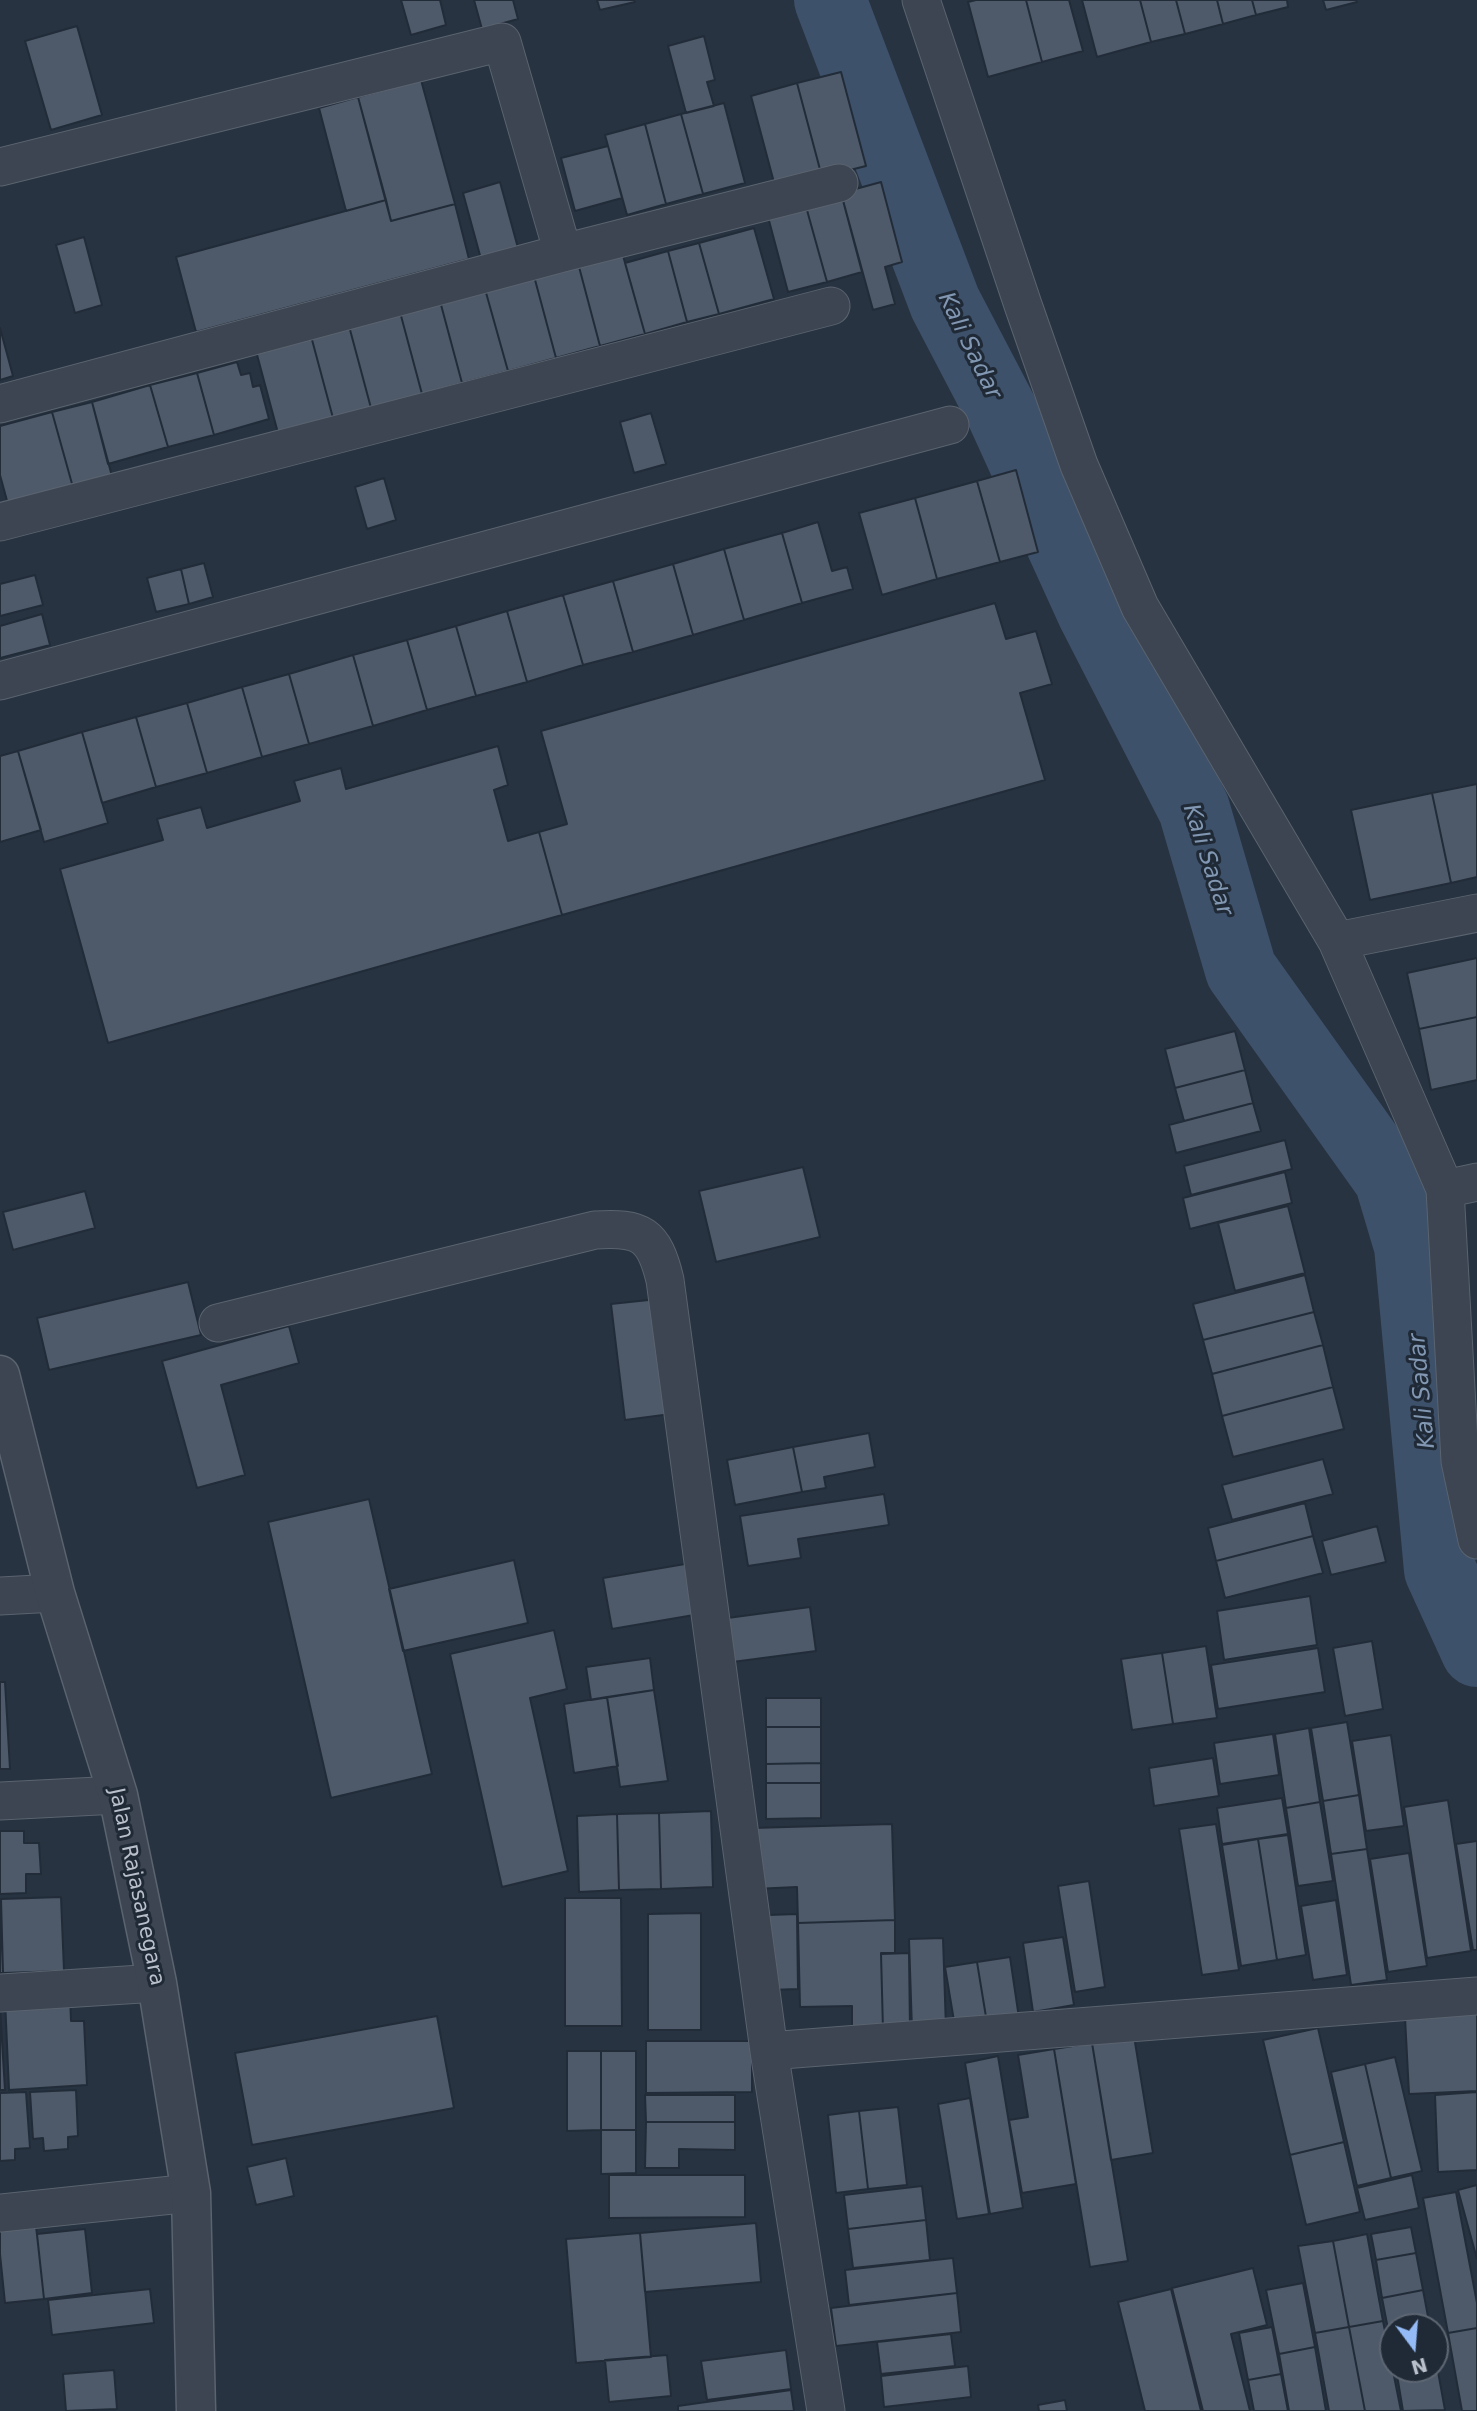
<!DOCTYPE html>
<style>
body{margin:0}
#map{position:relative;width:1477px;height:2411px;overflow:hidden;background:#273341;font-family:"DejaVu Sans",sans-serif}
canvas{display:block}
.north{position:absolute;left:1379px;top:2313px;width:70px;height:70px;box-sizing:border-box;background:#202a37;border:2px solid #5d6672;border-radius:50%;rotate:164deg;font-size:19px;font-weight:700;line-height:28px;text-align:center;color:#b9c0cb}
.north::after{content:'';display:block;margin:auto;width:24px;height:32px;background:#94bbf5;clip-path:polygon(50% 0,100% 100%,50% 72%,0 100%)}
</style>
<div id="map">
<canvas width="1477" height="2411"></canvas>
<div class="north">N</div>
</div>
<script>
const ctx = document.querySelector('canvas').getContext('2d');
ctx.lineJoin = 'round';
function trace(path, color, width, dash) { ctx.strokeStyle = color; ctx.lineWidth = width; ctx.lineCap = dash ? 'butt' : 'round'; ctx.setLineDash(dash || []); ctx.stroke(path); }
function fillPath(path, color) { ctx.fillStyle = color; ctx.fill(path, 'evenodd'); }
function write(font, color, halo, rows, align = 'center') {
  ctx.font = font + ' "DejaVu Sans",sans-serif'; ctx.lineWidth = 6; ctx.setLineDash([]); ctx.textBaseline = 'middle'; ctx.strokeStyle = halo; ctx.fillStyle = color; for (const [text, x, y, turn = 0] of rows) {
    ctx.save(); ctx.translate(x, y); ctx.rotate((+turn || 0) * Math.PI / 180); ctx.textAlign = isNaN(turn) ? turn : align; if (halo) ctx.strokeText(text, 0, 0); ctx.fillText(text, 0, 0); ctx.restore();
  }
}
trace(new Path2D(`
 M830,0L945,303L1002,412L1093,612L1194,809L1241,970L1390,1179L1410,1246L1440,1570L1477,1651`), '#3e516a', 72);
const building = new Path2D(`
 M401,0H440L446,25L411,35Z
 M474,0H513L518,19L482,29Z
 M597,0H634L635,2L600,10Z
 M976,0H1026L1042,62L988,77L968,2Z
 M1026,0H1069L1083,51L1042,62Z
 M1082,0H1140L1151,42L1097,57Z
 M1140,0H1176L1185,34L1151,42Z
 M1176,0H1217L1223,24L1185,34Z
 M1217,0H1252L1256,15L1223,24Z
 M1252,0H1287L1288,7L1256,15Z
 M1323,0H1356L1357,2L1326,10Z
 M77,26L102,115L51,130L25,41Z
 M704,36L715,80L707,82L714,106L686,113L668,46Z
 M841,72L866,166L822,177L797,83Z
 M421,80L455,204L391,221L358,97Z
 M797,83L822,177L776,190L751,96Z
 M358,97L386,200L346,211L319,108Z
 M724,103L745,183L703,194L681,114Z
 M681,114L703,194L666,204L645,124Z
 M645,124L666,204L627,215L605,135Z
 M608,146L622,198L575,211L561,158Z
 M500,182L518,248L481,259L463,193Z
 M881,182L902,262L885,267L895,304L873,310L841,193Z
 M841,193L862,272L827,282L805,203Z
 M386,200L391,221L455,204L469,259L196,332L176,257Z
 M805,203L827,282L788,292L767,213Z
 M754,228L774,299L719,314L699,243Z
 M84,237L102,305L75,313L56,245Z
 M699,243L719,314L687,322L668,251Z
 M668,251L687,322L645,334L625,263Z
 M622,252L645,334L600,346L578,263Z
 M578,263L600,346L556,358L534,276Z
 M534,276L556,358L508,371L485,289Z
 M485,289L508,371L462,383L440,301Z
 M440,301L462,383L422,394L400,312Z
 M400,312L422,394L371,408L349,326Z
 M349,326L371,408L333,418L311,336Z
 M0,328L13,376L0,380Z
 M311,336L333,418L278,433L256,351Z
 M237,362L241,375L250,373L253,387L260,385L269,419L214,435L197,373Z
 M197,373L214,435L168,447L150,385Z
 M150,385L168,447L108,464L92,402Z
 M92,402L113,480L74,491L52,412Z
 M52,412L74,491L9,508L0,475V426Z
 M651,413L666,464L634,473L620,422Z
 M1016,470L1038,552L1000,562L977,481Z
 M384,478L396,520L367,529L355,487Z
 M977,481L1000,562L937,579L915,498Z
 M915,498L937,579L882,595L859,513Z
 M818,522L832,571L847,567L853,589L802,603L782,533Z
 M782,533L802,603L744,620L724,549Z
 M724,549L744,620L693,635L673,564Z
 M204,563L213,597L189,604L181,569Z
 M673,564L693,635L633,652L613,581Z
 M181,569L189,604L156,612L147,578Z
 M35,575L43,605L0,616V584Z
 M613,581L633,652L583,665L563,595Z
 M563,595L583,665L527,682L507,611Z
 M995,603L1006,639L1036,631L1052,684L1020,693L1045,780L562,915L539,832L567,824L541,731Z
 M507,611L527,682L476,696L456,626Z
 M42,614L50,645L0,658V626Z
 M456,626L476,696L427,710L407,640Z
 M407,640L427,710L373,726L353,655Z
 M353,655L373,726L309,744L289,674Z
 M289,674L309,744L262,757L242,687Z
 M242,687L262,757L207,773L187,703Z
 M187,703L207,773L156,787L136,717Z
 M136,717L156,787L102,803L82,732Z
 M82,732L108,823L44,842L18,751Z
 M498,746L508,785L494,790L508,841L539,832L562,915L108,1043L60,869L163,840L157,819L201,807L207,828L300,801L294,781L341,768L346,789Z
 M18,751L41,830L0,842V756Z
 M1477,784V877L1451,883L1432,793Z
 M1432,793L1451,883L1370,900L1351,810Z
 M1477,958V1017L1419,1029L1407,973Z
 M1477,1017V1080L1431,1090L1419,1029Z
 M1235,1031L1245,1070L1175,1088L1165,1049Z
 M1245,1070L1253,1103L1184,1121L1175,1088Z
 M1253,1103L1261,1131L1176,1153L1169,1125Z
 M1285,1140L1292,1169L1191,1195L1184,1166Z
 M803,1167L820,1237L716,1262L699,1191Z
 M1285,1172L1292,1203L1190,1229L1183,1198Z
 M85,1191L95,1228L13,1250L3,1212Z
 M1288,1206L1305,1273L1235,1291L1218,1223Z
 M1305,1275L1314,1312L1203,1340L1193,1304Z
 M188,1282L201,1335L49,1370L37,1318Z
 M658,1299L671,1414L625,1420L611,1304Z
 M1314,1312L1323,1345L1212,1374L1203,1340Z
 M289,1326L299,1363L221,1385L245,1475L197,1488L162,1361Z
 M1323,1345L1333,1387L1222,1416L1212,1374Z
 M1333,1387L1344,1429L1233,1457L1222,1416Z
 M869,1433L875,1467L824,1477L826,1488L802,1492L793,1447Z
 M793,1447L802,1492L735,1505L727,1460Z
 M1323,1459L1333,1494L1232,1520L1222,1485Z
 M884,1494L889,1525L798,1539L801,1558L748,1566L740,1516Z
 M369,1499L432,1774L331,1798L268,1522Z
 M1305,1503L1313,1536L1216,1561L1208,1528Z
 M1377,1526L1386,1562L1331,1575L1322,1541Z
 M1313,1536L1323,1573L1225,1598L1216,1561Z
 M514,1560L528,1623L403,1651L389,1589Z
 M685,1564L694,1615L612,1629L603,1578Z
 M1310,1596L1317,1645L1224,1660L1217,1611Z
 M810,1607L816,1651L725,1663L720,1619Z
 M554,1630L567,1689L530,1698L568,1871L502,1887L450,1654Z
 M1372,1641L1383,1709L1345,1716L1333,1648Z
 M1206,1646L1217,1718L1173,1724L1162,1653Z
 M1318,1648L1325,1692L1218,1709L1211,1665Z
 M1162,1653L1173,1724L1132,1730L1121,1659Z
 M650,1658L654,1690L591,1700L586,1667Z
 M0,1682H5L10,1769H0Z
 M654,1690L668,1781L620,1787L607,1697Z
 M607,1697L618,1766L574,1773L564,1704Z
 M766,1698H821V1727H766Z
 M1347,1722L1359,1795L1323,1801L1311,1728Z
 M766,1727H821V1763L766,1764Z
 M1309,1728L1320,1802L1286,1808L1275,1734Z
 M1273,1734L1279,1775L1220,1784L1214,1743Z
 M1391,1735L1404,1826L1366,1831L1352,1741Z
 M1213,1758L1219,1796L1154,1806L1149,1768Z
 M821,1763V1783H766V1764Z
 M766,1783H821V1818L766,1819Z
 M1359,1795L1367,1849L1331,1854L1323,1801Z
 M1282,1798L1288,1834L1222,1844L1217,1808Z
 M1448,1800L1471,1951L1427,1958L1404,1807Z
 M1320,1802L1333,1881L1298,1886L1286,1808Z
 M711,1811L713,1887L661,1889L659,1813Z
 M659,1813L661,1889L619,1890L617,1814Z
 M617,1814L619,1890L579,1892L577,1816Z
 M892,1824L895,1920L798,1923L797,1887L754,1889L752,1828Z
 M1216,1824L1239,1970L1202,1975L1179,1829Z
 M0,1831H24V1843H39L41,1874H26V1893L0,1894Z
 M1288,1835L1306,1955L1277,1960L1258,1839Z
 M1258,1839L1277,1960L1241,1966L1222,1845Z
 M1477,1841V1950H1473L1456,1844Z
 M1367,1849L1387,1980L1351,1985L1331,1854Z
 M1409,1853L1427,1966L1388,1972L1370,1859Z
 M1089,1881L1105,1987L1075,1992L1058,1886Z
 M61,1897L64,1971L3,1973L1,1899Z
 M565,1898H621L622,2026H565Z
 M0,1899L3,1973H0Z
 M1336,1900L1347,1975L1313,1980L1301,1906Z
 M701,1913V2030H648V1914Z
 M797,1914L798,1989L770,1990L768,1915Z
 M895,1920V1953H881L883,2030L852,2031V2006L800,2007L798,1923Z
 M1063,1937L1074,2005L1033,2012L1023,1943Z
 M943,1938L946,2029L912,2030L909,1939Z
 M909,1953L910,2029L883,2030L881,1954Z
 M1010,1957L1019,2018L987,2023L977,1962Z
 M977,1962L987,2023L955,2027L945,1967Z
 M70,1996L71,2021H84L87,2085L9,2090L5,1999Z
 M0,2008L5,2090H0Z
 M1477,2013V2091L1409,2094L1405,2017Z
 M437,2016L454,2108L252,2145L235,2053Z
 M1318,2028L1344,2142L1290,2155L1263,2040Z
 M1134,2036L1153,2153L1111,2160L1092,2043Z
 M646,2041H752V2092L646,2093Z
 M1092,2043L1128,2261L1090,2267L1054,2049Z
 M1054,2049L1076,2184L1022,2193L1009,2120L1028,2117L1018,2055Z
 M567,2051H601V2130L567,2131Z
 M601,2051H636V2130H601Z
 M998,2056L1023,2208L990,2214L965,2063Z
 M1395,2057L1422,2171L1391,2178L1365,2064Z
 M1365,2064L1391,2178L1357,2186L1331,2072Z
 M76,2090L78,2136L68,2137V2149L44,2151L43,2138L33,2139L30,2092Z
 M26,2092L30,2148L15,2149V2160L0,2161V2093Z
 M1477,2092V2170L1438,2172L1435,2095Z
 M645,2095H735V2122H646Z
 M970,2098L989,2214L957,2219L938,2104Z
 M898,2107L907,2185L868,2189L859,2111Z
 M859,2111L868,2189L836,2193L828,2115Z
 M646,2122H735V2150L679,2149V2168H645Z
 M601,2130H636V2173L601,2174Z
 M1344,2142L1360,2212L1306,2225L1290,2155Z
 M286,2158L294,2196L256,2205L247,2167Z
 M609,2175H745V2217L609,2218Z
 M1412,2175L1419,2208L1365,2220L1357,2188Z
 M1477,2185V2259L1458,2190Z
 M922,2186L926,2220L848,2229L844,2195Z
 M1456,2192L1477,2303V2328L1448,2333L1423,2198Z
 M926,2220L930,2260L853,2268L848,2229Z
 M756,2223L761,2282L645,2292L640,2233Z
 M36,2226L44,2299L5,2303L0,2254V2230Z
 M1411,2227L1416,2253L1376,2260L1371,2234Z
 M85,2229L92,2293L44,2299L37,2234Z
 M640,2233L651,2357L576,2363L566,2239Z
 M1367,2234L1383,2321L1349,2327L1333,2241Z
 M1333,2241L1349,2327L1315,2333L1298,2246Z
 M1416,2253L1423,2290L1382,2298L1376,2260Z
 M953,2258L957,2293L849,2305L845,2270Z
 M1253,2268L1267,2325L1231,2334L1250,2411H1203L1172,2288Z
 M1303,2283L1315,2347L1279,2354L1266,2290Z
 M150,2289L154,2323L52,2335L48,2300Z
 M1171,2289L1201,2411H1145L1118,2302Z
 M1423,2290L1430,2327H1393V2355L1382,2298Z
 M957,2293L961,2332L836,2346L831,2308Z
 M1383,2321L1401,2411H1365L1349,2327Z
 M1272,2327L1281,2374L1248,2380L1239,2333Z
 M1349,2327L1365,2411H1329L1315,2333Z
 M1477,2328V2411H1462L1448,2333Z
 M951,2334L955,2366L881,2374L877,2342Z
 M1315,2347L1326,2411H1289L1279,2354Z
 M786,2350L791,2389L707,2400L701,2361Z
 M667,2355L671,2396L609,2402L605,2360Z
 M1435,2355L1445,2410L1403,2411L1396,2369H1435Z
 M968,2366L971,2397L884,2407L881,2376Z
 M114,2370L117,2409L66,2411L63,2374Z
 M1281,2374L1288,2411H1254L1248,2380Z
 M791,2390L794,2411H678V2406Z
 M1065,2400L1067,2411H1039L1038,2405Z`);
fillPath(building, '#4e5a6a');
trace(building, '#222c39', 2);
const minor = new Path2D(`
 M921,0L1023,305L1079,465L1140,607L1337,941L1445,1189L1460,1461L1477,1540
 M0,167L502,42L563,253
 M0,404L563,253L839,183
 M0,522L831,306
 M0,681L950,425
 M1337,941L1477,913
 M1445,1189L1477,1182
 M218,1323L595,1230C641,1227 654,1234 665,1280L769,2051
 M0,1596L55,1593
 M0,1801L118,1795
 M0,1993L157,1983
 M0,2213L191,2193
 M826,2411L769,2051L1477,1996`);
const tertiary = new Path2D(`
 M0,1375L55,1593L118,1795L157,1983L191,2193L196,2411`);
trace(minor, '#5a636f', 39);
trace(tertiary, '#5a636f', 41);
trace(minor, '#3c4551', 37);
trace(tertiary, '#3c4551', 38);
write('21px', '#b9c0cb', '#202a37', [
 ["Jalan Rajasanegara",136,1887,78]
]);
write('italic 23px', '#8197b2', '#202a37', [
 ["Kali Sadar",969,346,64],
 ["Kali Sadar",1207,860,72],
 ["Kali Sadar",1423,1391,-95]
]);
</script>
